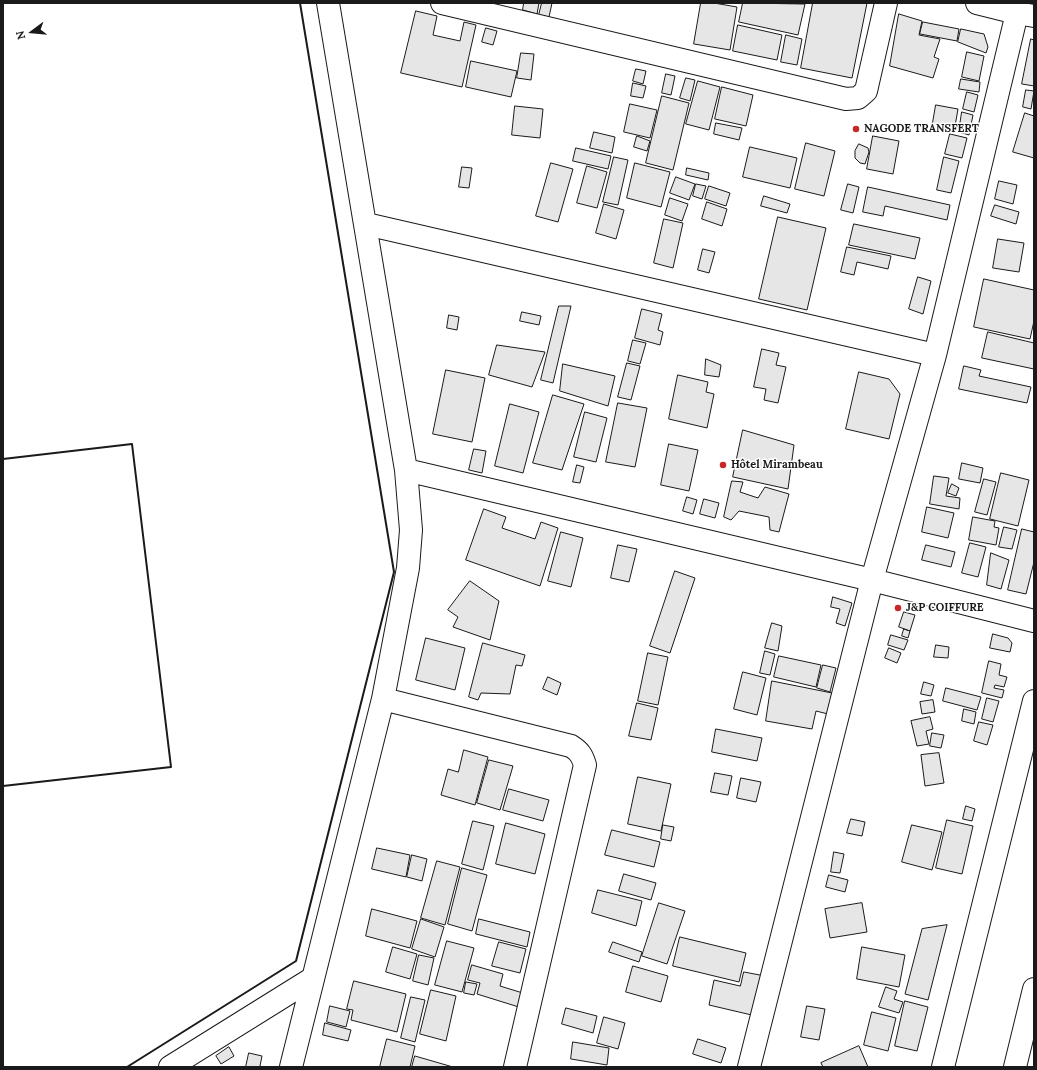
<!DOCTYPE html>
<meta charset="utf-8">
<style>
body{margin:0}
#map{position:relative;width:1037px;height:1070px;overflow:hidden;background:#fff;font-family:Lora,serif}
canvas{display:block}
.frame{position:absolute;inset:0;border:4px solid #1a1a1a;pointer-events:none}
.north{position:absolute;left:12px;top:12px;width:40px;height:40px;-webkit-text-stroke:3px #fff;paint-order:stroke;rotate:254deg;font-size:11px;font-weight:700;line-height:16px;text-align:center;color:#1a1a1a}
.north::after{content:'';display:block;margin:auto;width:14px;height:18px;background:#1a1a1a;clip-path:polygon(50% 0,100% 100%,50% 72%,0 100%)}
</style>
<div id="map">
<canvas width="1037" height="1070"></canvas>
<div class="frame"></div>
<div class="north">N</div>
</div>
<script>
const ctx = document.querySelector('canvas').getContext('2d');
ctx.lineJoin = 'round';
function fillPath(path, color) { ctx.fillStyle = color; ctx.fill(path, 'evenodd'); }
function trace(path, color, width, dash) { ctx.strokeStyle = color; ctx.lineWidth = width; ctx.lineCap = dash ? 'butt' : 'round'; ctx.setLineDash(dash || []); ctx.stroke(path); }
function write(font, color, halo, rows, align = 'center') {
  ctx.font = font + ' Lora,serif'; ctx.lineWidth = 3; ctx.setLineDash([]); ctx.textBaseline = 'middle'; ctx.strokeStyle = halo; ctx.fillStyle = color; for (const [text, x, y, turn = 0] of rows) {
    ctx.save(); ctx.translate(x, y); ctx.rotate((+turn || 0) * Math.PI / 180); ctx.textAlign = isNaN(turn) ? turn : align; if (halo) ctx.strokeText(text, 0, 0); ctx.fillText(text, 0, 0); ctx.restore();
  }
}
const building = new Path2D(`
 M524,3H539L537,14L523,10Z
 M542,3H552L549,17L539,15Z
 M701,3H714L737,7L730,50L694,44Z
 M743,3L805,4L798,35L739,22Z
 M813,3H867L852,78L801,68Z
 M416,11L437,16L433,35L460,41L464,22L476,25L462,87L401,73Z
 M899,14L922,21L919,35L940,39L934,57L939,59L933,78L890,66Z
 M923,22L959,29L957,41L920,34Z
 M738,25L782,35L777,60L733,51Z
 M486,28L497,31L493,45L482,42Z
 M961,29L984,34L988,47L986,53L958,42Z
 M786,35L802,39L797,65L781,62Z
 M1031,39L1034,40V86L1022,84Z
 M967,52L984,56L979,81L962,77Z
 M521,53L534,54L531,80L517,78Z
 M471,61L517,71L511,97L466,87Z
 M636,69L646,71L643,84L633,81Z
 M666,74L675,76L671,95L662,93Z
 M686,78L695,80L690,101L680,98Z
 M961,79L980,82L979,92L959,89Z
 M698,81L720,87L709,130L686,124Z
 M633,83L646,86L643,98L631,96Z
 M722,87L753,95L746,126L715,119Z
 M1026,90L1034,91L1031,109L1023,107Z
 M967,92L978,95L974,112L963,109Z
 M662,96L689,103L673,170L646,163Z
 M630,104L657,110L650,138L624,132Z
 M936,105L958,109L954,132L932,128Z
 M515,106L543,109L540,138L512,135Z
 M962,112L973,115L969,135L959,132Z
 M1025,113L1034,116V158L1013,152Z
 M716,123L742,128L739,140L714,134Z
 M594,132L615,137L612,153L590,148Z
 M950,134L967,138L962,158L945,154Z
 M637,136L650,141L647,151L634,147Z
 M873,136L899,141L893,174L867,169Z
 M806,143L835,151L824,196L795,189Z
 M859,144L868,148L869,152L865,164L860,163L855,158V151Z
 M750,147L797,158L790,188L743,177Z
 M576,148L611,156L608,169L573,161Z
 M614,157L628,160L618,205L603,202Z
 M944,157L959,161L951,193L937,190Z
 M551,163L573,169L558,222L536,216Z
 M635,163L670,172L661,207L627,198Z
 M587,166L607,172L597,208L577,203Z
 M462,167L472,168L469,188L459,187Z
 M687,168L709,173L708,180L686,175Z
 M676,177L695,184L689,200L670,193Z
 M999,181L1017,185L1013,204L995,199Z
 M696,184L706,186L702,199L693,196Z
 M848,184L859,187L853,213L841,210Z
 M709,186L730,193L726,206L705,199Z
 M868,187L950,205L947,220L885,206L883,216L863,212Z
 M764,196L790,204L787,213L761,206Z
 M670,198L688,204L682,221L665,215Z
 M707,202L727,209L722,226L702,219Z
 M604,204L624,210L616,239L596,233Z
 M995,205L1019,212L1016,224L991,216Z
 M778,217L826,228L807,310L759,299Z
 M664,219L683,223L673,268L654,263Z
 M854,224L920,238L915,259L849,245Z
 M998,239L1024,243L1019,272L993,268Z
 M847,247L891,256L888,269L857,262L854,275L841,272Z
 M703,249L715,252L709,273L698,270Z
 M918,277L931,281L923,314L909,309Z
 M984,279L1034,290V321L1030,339L974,327Z
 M559,306H571L553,383L541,380Z
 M642,309L662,314L658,330L663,332L660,345L635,338Z
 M522,312L541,316L539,325L520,321Z
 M449,315L459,317L457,330L447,328Z
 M988,332L1034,343V369L982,358Z
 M633,340L646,343L640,364L628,361Z
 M497,345L545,352L532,387L489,375Z
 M762,349L779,353L776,365L786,367L778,403L764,400L766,389L754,387Z
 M706,359L721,365L719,377L705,375Z
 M627,363L640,366L631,400L618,397Z
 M563,364L615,376L608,406L560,391Z
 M964,366L981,370L979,376L1031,387L1027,403L959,389Z
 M446,370L485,378L472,442L433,434Z
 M859,372L889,379L900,394L889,439L846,429Z
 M678,375L708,382L706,392L714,394L707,428L669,419Z
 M553,395L584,404L562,470L533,463Z
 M618,403L647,408L635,467L606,462Z
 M510,404L539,412L523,473L495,466Z
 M585,412L607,418L596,462L574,457Z
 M743,430L794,445L788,489L733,477Z
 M669,444L698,450L689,491L661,485Z
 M474,449L486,451L482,473L469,470Z
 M962,463L983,468L980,483L959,479Z
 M577,465L584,467L580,483L573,482Z
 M1001,473L1029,480L1018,526L990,519Z
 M934,476L949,478L946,496L960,498L959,509L930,504Z
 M984,479L996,482L987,515L975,512Z
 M732,481L743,482L740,492L758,498L765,487L789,494L779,532L770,530L769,517L739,511L731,520L724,517Z
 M952,484L959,488L956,496L948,493Z
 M687,497L697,500L693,514L683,511Z
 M704,499L719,503L715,518L700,514Z
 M927,507L954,513L948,538L922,532Z
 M484,509L506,517L502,528L535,539L541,522L558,528L540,586L466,560Z
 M973,517L995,521L994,527L999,528L996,545L969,540Z
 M1004,527L1017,530L1012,549L999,547Z
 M1022,529L1034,532V562L1026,594L1008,590Z
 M561,532L583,538L571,587L548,581Z
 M970,543L986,547L978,577L962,573Z
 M618,545L637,549L629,582L611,578Z
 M926,545L955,552L951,567L922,560Z
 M991,553L1009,560L1001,589L987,585Z
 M675,571L695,578L670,653L650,646Z
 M470,581L499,601L490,640L453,627L458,617L448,610Z
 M833,597L852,603L845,626L836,623L840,609L831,607Z
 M904,612L915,615L910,631L899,627Z
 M772,623L782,626L778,651L765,648Z
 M904,629L910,631L908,638L902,636Z
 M993,634L1008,638L1012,643L1010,652L990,648Z
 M891,635L908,640L904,650L888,645Z
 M426,638L465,648L455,690L416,680Z
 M483,643L525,655L522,666L516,665L510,694L481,693L478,700L469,697Z
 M936,645L949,647L948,658L934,657Z
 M889,648L901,653L897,663L885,658Z
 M765,651L775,654L770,675L760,673Z
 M648,653L668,657L658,705L638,701Z
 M779,656L821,665L816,687L774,677Z
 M989,661L1001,664L999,675L1007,677L1004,687L995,685L994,688L1004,690L1002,698L982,693Z
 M823,665L836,668L830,692L817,688Z
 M743,672L766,678L757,715L734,709Z
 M548,677L561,683L557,695L543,689Z
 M772,681L832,693L828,714L816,711L812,729L766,721Z
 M924,682L934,685L931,696L921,694Z
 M946,688L981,697L977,710L943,701Z
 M987,698L999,701L993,722L982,719Z
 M933,700L935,712L922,714L920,702Z
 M637,703L658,708L651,740L629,736Z
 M964,709L976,712L974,724L962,721Z
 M930,717L933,729L926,731L929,744L917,746L911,721Z
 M979,722L993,725L987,745L974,741Z
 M716,729L762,738L757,761L712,752Z
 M932,733L944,735L941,748L930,746Z
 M464,750L488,757L475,805L441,795L448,769L458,772Z
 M939,753L944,783L925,786L921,755Z
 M489,760L513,766L500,810L477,803Z
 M715,773L732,776L728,795L711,792Z
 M638,777L671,784L661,831L628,824Z
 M741,778L761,782L756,802L737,798Z
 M509,789L549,800L543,821L503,810Z
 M966,806L975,809L972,821L963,819Z
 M851,819L865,822L862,836L847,833Z
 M947,820L973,826L962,874L936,868Z
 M473,821L494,826L483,870L462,864Z
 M506,823L545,834L535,874L496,864Z
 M663,825L674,827L671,841L661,839Z
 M912,825L942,832L932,870L902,862Z
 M612,830L660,842L654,867L605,855Z
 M377,848L410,855L406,877L372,869Z
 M834,852L844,854L840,873L831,872Z
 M412,855L427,859L422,881L407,877Z
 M437,861L460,867L445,925L421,918Z
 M462,868L487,875L472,931L448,924Z
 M624,874L656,883L651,900L619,891Z
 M829,875L848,880L845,892L826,887Z
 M598,890L642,901L636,926L592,913Z
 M659,903L685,911L667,964L642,956Z
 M862,903L867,932L830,938L825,909Z
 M372,909L417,921L410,948L366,936Z
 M421,919L444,927L435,957L412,949Z
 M479,919L530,932L527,947L476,934Z
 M947,925L928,1000L905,994L922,929Z
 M680,937L746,953L739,982L673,966Z
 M447,941L474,948L462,992L435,985Z
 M499,942L526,949L520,973L492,966Z
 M613,942L642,952L639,962L609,952Z
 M393,947L417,954L410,979L386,972Z
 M862,947L905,955L899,987L857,979Z
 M419,955L434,958L428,985L413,981Z
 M472,965L503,974L500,986L526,994L522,1008L477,994L480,983L468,980Z
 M633,966L668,976L661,1002L626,992Z
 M744,972L765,976L756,1016L709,1005L714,980L740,986Z
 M354,981L406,994L397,1032L351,1020L353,1010L347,1009Z
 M466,982L477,984L474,995L464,993Z
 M886,987L897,991L894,999L903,1002L899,1013L879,1007Z
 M431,990L456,996L446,1041L420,1034Z
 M411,997L425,1000L415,1042L401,1038Z
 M905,1001L928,1007L917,1051L895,1046Z
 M330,1006L350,1011L346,1027L327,1022Z
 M807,1006L825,1009L819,1040L801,1037Z
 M566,1008L597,1016L593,1033L562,1024Z
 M872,1012L896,1018L888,1051L864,1045Z
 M604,1017L625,1023L618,1049L597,1043Z
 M325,1023L351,1030L348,1041L323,1035Z
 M387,1039L415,1046L410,1067H380Z
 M698,1039L726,1048L721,1063L693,1054Z
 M573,1042L609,1048L607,1065L571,1059Z
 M859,1046L868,1067H823L821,1063Z
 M229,1047L234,1056L221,1064L216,1056Z
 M249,1053L262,1056L260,1066L262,1067H246Z
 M415,1056L453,1067H412Z`);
fillPath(building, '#e6e6e6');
trace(building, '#1a1a1a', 1);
const minor = new Path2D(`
 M442,3L846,99L858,98L866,91L886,3
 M977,3L1017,13L1034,16
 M366,224L935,355
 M406,470L872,580L1034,621
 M383,699L571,746C579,751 582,755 585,765L515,1067
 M170,1067L313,978
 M291,1067L383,699L408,568L411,530L406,470L328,3
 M749,1067L872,580L935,355L1017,13V3`);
const major = new Path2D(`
 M943,1067L1034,701
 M1015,1067L1034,989`);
trace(minor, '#1a1a1a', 24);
trace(major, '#1a1a1a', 24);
trace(minor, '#fff', 22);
trace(major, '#fff', 22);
trace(new Path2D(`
 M3,459L132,444L171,767L3,786
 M127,1067L296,961L394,572L300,3`), '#1a1a1a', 2);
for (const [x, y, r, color] of [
 [856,129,4,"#c62828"],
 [723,465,4,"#c62828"],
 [898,608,4,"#c62828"]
]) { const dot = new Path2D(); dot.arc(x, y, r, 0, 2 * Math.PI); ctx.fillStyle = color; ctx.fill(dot); trace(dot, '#fff', 1.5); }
write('bold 11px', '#1a1a1a', '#fff', [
 ["NAGODE TRANSFERT",864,129],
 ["Hôtel Mirambeau",731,465],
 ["J&P COIFFURE",906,608]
], 'left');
</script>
